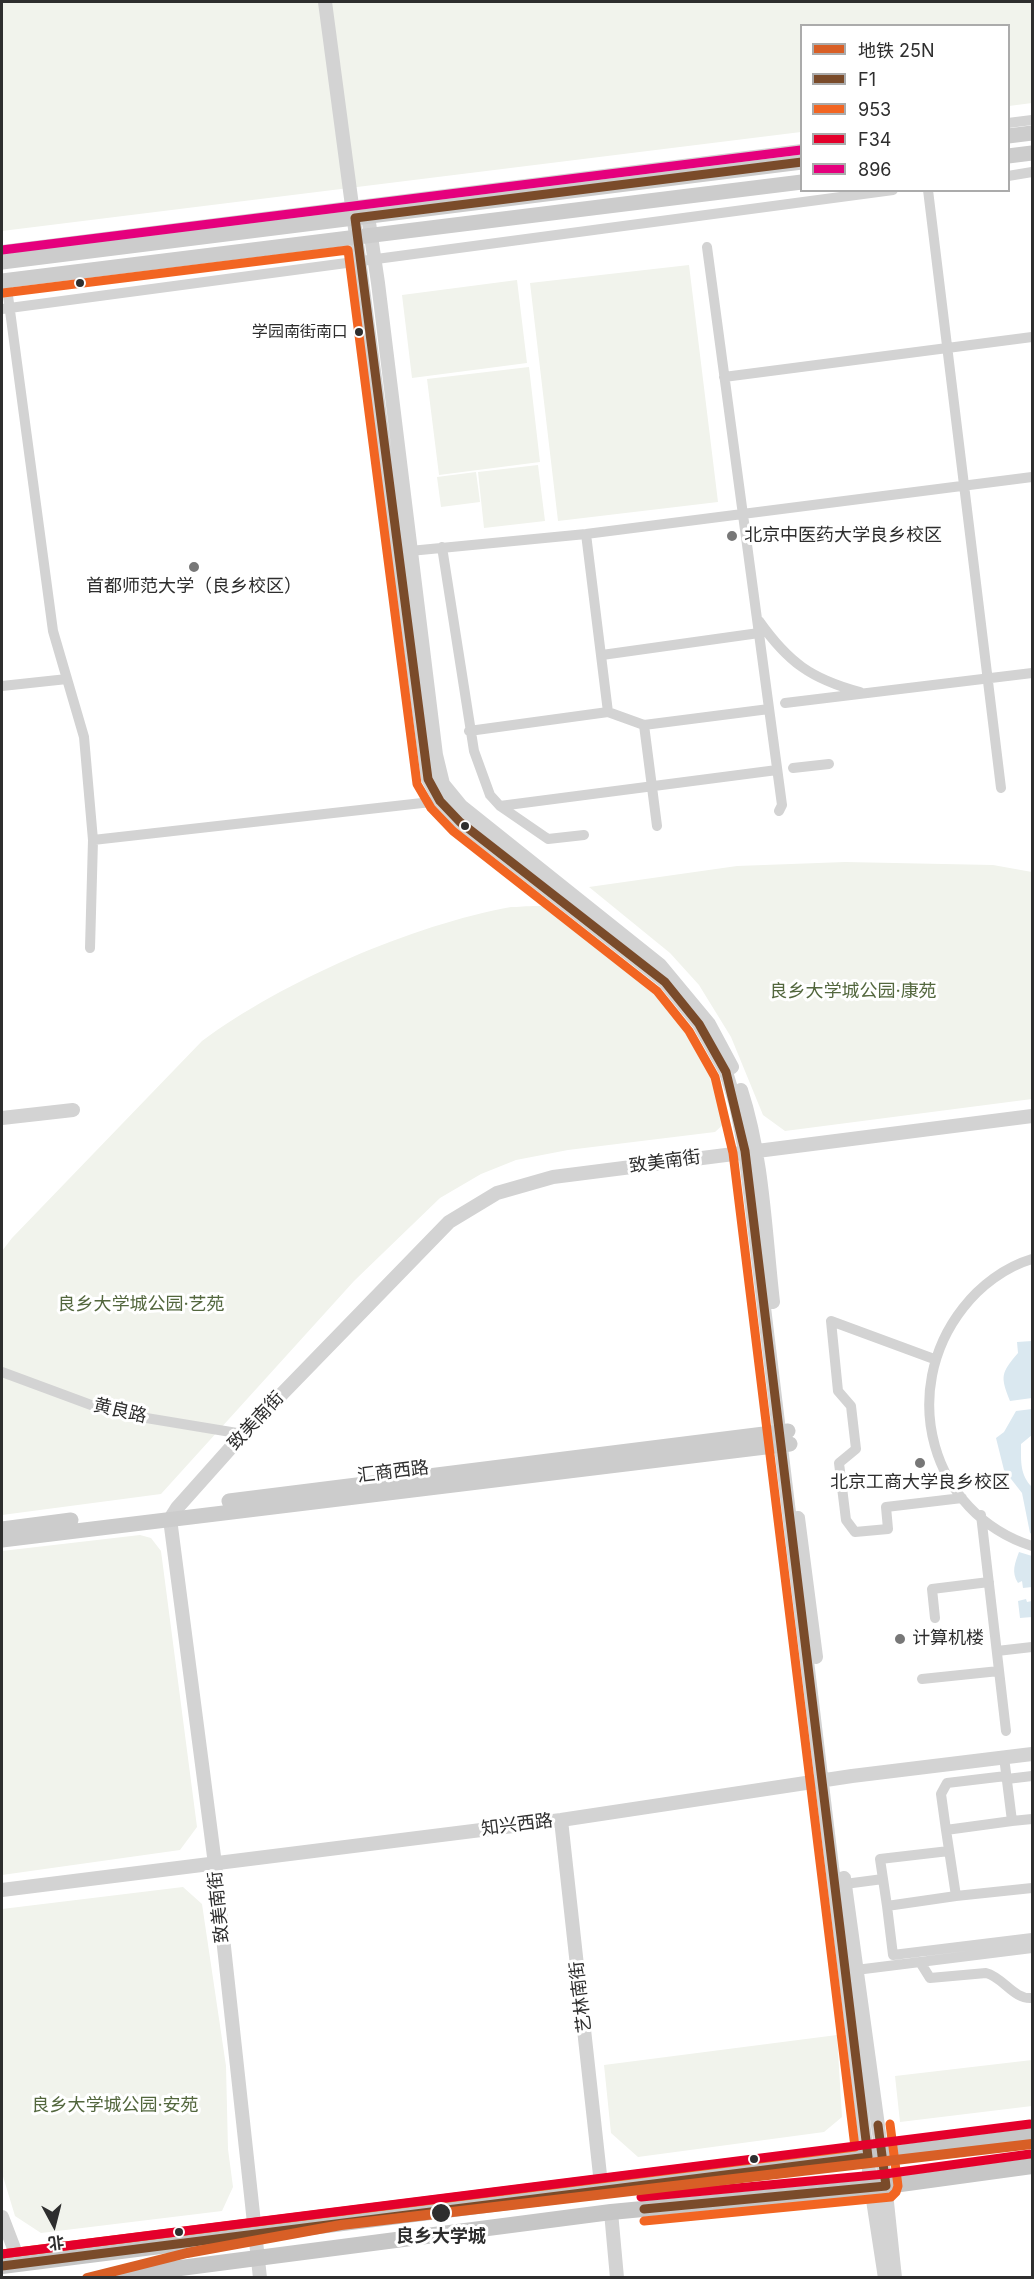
<!DOCTYPE html>
<meta charset="utf-8">
<style>
body{margin:0}
#map{position:relative;width:1034px;height:2279px;overflow:hidden;background:#fff;font-family:Inter,"Noto Sans SC",sans-serif}
canvas{display:block}
.frame{position:absolute;inset:0;border:3px solid #2e2e2e;pointer-events:none}
.legend{position:absolute;left:800px;top:24px;width:210px;height:168px;box-sizing:border-box;background:#fff;border:2px solid #ababab;margin:0;padding:8px 10px;list-style:none;font-size:18px;color:#2e2e2e}
.legend li{display:flex;align-items:center;gap:12px;height:30px}
.legend b{width:30px;border:2px solid #ababab}
.north{position:absolute;left:24px;top:2195px;width:60px;height:60px;-webkit-text-stroke:4px #fff;paint-order:stroke;rotate:173deg;font-size:16px;font-weight:700;line-height:24px;text-align:center;color:#2e2e2e}
.north::after{content:'';display:block;margin:auto;width:21px;height:27px;background:#2e2e2e;clip-path:polygon(50% 0,100% 100%,50% 72%,0 100%)}
</style>
<div id="map">
<canvas width="1034" height="2279"></canvas>
<div class="frame"></div>
<ul class="legend">
<li><b style="height:8px;background:#d85f26"></b>地铁 25N</li>
<li><b style="height:8px;background:#7a4b2a"></b>F1</li>
<li><b style="height:8px;background:#f26522"></b>953</li>
<li><b style="height:8px;background:#e4002b"></b>F34</li>
<li><b style="height:8px;background:#e5007d"></b>896</li>
</ul>
<div class="north">北</div>
</div>
<script>
const ctx = document.querySelector('canvas').getContext('2d');
ctx.lineJoin = 'round';
function fillPath(path, color) { ctx.fillStyle = color; ctx.fill(path, 'evenodd'); }
function trace(path, color, width, dash) { ctx.strokeStyle = color; ctx.lineWidth = width; ctx.lineCap = dash ? 'butt' : 'round'; ctx.setLineDash(dash || []); ctx.stroke(path); }
function write(font, color, halo, rows, align = 'center') {
  ctx.font = font + ' Inter,"Noto Sans SC",sans-serif'; ctx.lineWidth = 6; ctx.setLineDash([]); ctx.textBaseline = 'middle'; ctx.strokeStyle = halo; ctx.fillStyle = color; for (const [text, x, y, turn = 0] of rows) {
    ctx.save(); ctx.translate(x, y); ctx.rotate((+turn || 0) * Math.PI / 180); ctx.textAlign = isNaN(turn) ? turn : align; if (halo) ctx.strokeText(text, 0, 0); ctx.fillText(text, 0, 0); ctx.restore();
  }
}
fillPath(new Path2D(`
 M2,2H1032V103L1009,106L1008,26H802L801,132L2,231Z
 M689,265L718,502L558,521L530,283Z
 M517,280L527,363L412,378L402,295Z
 M529,367L540,462L439,475L427,379Z
 M538,465L545,521L484,528L478,472Z
 M476,472L480,502L441,507L437,477Z
 M845,862L993,865L1032,872V1099L785,1131L763,1115L731,1037L699,985L670,953L589,887L737,866Z
 M511,907C522,907 542,904 552,908C567,915 582,932 595,942C658,993 709,1039 727,1121L715,1132L568,1150L516,1160L481,1174L440,1198L354,1281L161,1494L2,1515V1251L12,1238L202,1041C283,981 412,925 511,907Z
 M140,1535L151,1538L161,1551L197,1827L180,1850L2,1875V1551Z
 M183,1887L202,1904L226,2066L228,2149L233,2187L222,2211L41,2233L15,2216L2,2173V1909Z
 M837,2035L842,2117L824,2132L638,2157L611,2133L604,2065Z
 M1032,2060V2106L900,2122L895,2076Z`), '#f1f3ec');
fillPath(new Path2D(`
 M1032,1341V1398L1010,1401C1000,1376 1001,1373 1018,1353L1017,1342Z
 M1032,1409V1435L1021,1444C1021,1462 1020,1475 1032,1487V1534L1030,1533L1022,1493L1004,1470L996,1438L1004,1432L1016,1411Z
 M1019,1552L1032,1556V1587L1023,1588L1022,1581L1018,1583C1011,1572 1015,1563 1019,1552Z
 M1026,1599L1027,1602L1032,1601V1617L1020,1618L1018,1601Z`), '#dae8f0');
trace(new Path2D(`
 M1008,123L1032,120
 M1008,176L1032,172
 M928,190L1001,788
 M707,247L782,805L779,811
 M2,250L802,149
 M6,281L53,631L84,737L93,840L440,801L446,798
 M2,309L893,190
 M724,377L1032,337
 M586,534L608,712L644,725L769,709
 M442,547L474,751L490,795L500,806L548,839L584,835
 M410,551L586,534L1032,477
 M759,621C788,662 811,679 860,692
 M602,655L759,633
 M2,686L67,679
 M785,703L1032,673
 M644,725L657,826
 M469,731L608,712
 M793,768L829,764
 M500,806L777,770
 M90,948L93,840
 M1032,1259C1005,1267 980,1286 963,1308C898,1391 930,1513 1032,1546
 M934,1359L831,1321L838,1391L851,1406L856,1449L839,1463L846,1520L855,1532L888,1529L886,1507L962,1498
 M2,1372L110,1412L243,1434
 M981,1515L1006,1731
 M935,1618L932,1589L989,1582
 M997,1651L1032,1647
 M922,1679L999,1671
 M1005,1765L1012,1821L946,1830L956,1896L1032,1888
 M1007,1779L1032,1776
 M1012,1821L1032,1819
 M946,1830L941,1794L947,1783L1006,1776
 M883,1879L887,1906L956,1896
 M845,1884L883,1879L880,1859L949,1851
 M887,1906L893,1955L1032,1938
 M920,1962L930,1978L986,1973C1003,1977 1014,2000 1032,1998
 M856,1970L1032,1948`), '#d3d3d3', 10);
trace(new Path2D(`
 M325,2L428,779L440,801L460,822L665,982L699,1024L726,1072L736,1105L745,1151L871,2187L885,2278
 M368,216L378,283L436,755L443,784L461,806L660,965L709,1024L732,1067
 M741,1090C763,1158 765,1232 773,1302
 M2,1118L73,1110
 M798,1518L816,1657
 M561,1820L600,2175
 M844,1878L882,2155L895,2278
 M2,1890L561,1820L852,1776L1032,1754
 M611,2212L617,2278
 M2,2217L20,2264
 M260,2278L215,1864L170,1519L177,1508L243,1434L449,1222L497,1193L553,1177L1032,1116`), '#d3d3d3', 14);
trace(new Path2D(`
 M1008,136L1032,133
 M1008,156L1032,153
 M2,262L802,162
 M2,281L802,182
 M229,1501L788,1431
 M2,1529L71,1520
 M2,1540L790,1444`), '#ccc', 15);
trace(new Path2D(`
 M2,2266L1032,2136
 M104,2278L611,2212L886,2186L1032,2166`), '#c6c6c6', 16);
trace(new Path2D(`
 M644,2209L886,2186L878,2125
 M2,2266L868,2157L745,1151L726,1072L699,1024L665,982L460,822L440,801L428,779L355,218L802,162`), '#7a4b2a', 9);
trace(new Path2D(`
 M644,2221L891,2197L896,2192L898,2186L890,2124
 M2,2254L855,2147L733,1153L715,1077L689,1031L657,991L453,831L431,808L417,784L348,250L3,293`), '#f26522', 9);
trace(new Path2D(`
 M641,2197L885,2174L1030,2154
 M2,2254L1030,2124`), '#e4002b', 9);
trace(new Path2D(`
 M2,250L801,150`), '#e5007d', 9);
trace(new Path2D(`
 M87,2278L187,2253L341,2225L1032,2144`), '#d85f26', 10);
for (const [x, y, r, color] of [
 [80,283,5,"#2e2e2e"],
 [359,332,5,"#2e2e2e"],
 [732,536,6,"#777"],
 [194,567,6,"#777"],
 [465,826,5,"#2e2e2e"],
 [920,1463,6,"#777"],
 [900,1639,6,"#777"],
 [754,2159,5,"#2e2e2e"],
 [441,2213,10,"#2e2e2e"],
 [179,2232,5,"#2e2e2e"]
]) { const dot = new Path2D(); dot.arc(x, y, r, 0, 2 * Math.PI); ctx.fillStyle = color; ctx.fill(dot); trace(dot, '#fff', 2); }
write('16px', '#2e2e2e', '#fff', [
 ["学园南街南口",348,332]
], 'right');
write('18px', '#2e2e2e', '#fff', [
 ["北京中医药大学良乡校区",744,536],
 ["首都师范大学（良乡校区）",194,587,"center"],
 ["北京工商大学良乡校区",920,1483,"center"],
 ["计算机楼",912,1639]
], 'left');
write('18px', '#53673e', '#fff', [
 ["良乡大学城公园·康苑",853,992],
 ["良乡大学城公园·艺苑",141,1305],
 ["良乡大学城公园·安苑",115,2106]
]);
write('18px', '#2e2e2e', '#fff', [
 ["致美南街",665,1162,-8],
 ["黄良路",120,1411,13],
 ["致美南街",256,1421,-47],
 ["汇商西路",393,1472,-7],
 ["知兴西路",517,1825,-7],
 ["致美南街",219,1907,-96],
 ["艺林南街",581,1997,-97]
]);
write('bold 18px', '#2e2e2e', '#fff', [
 ["良乡大学城",441,2237]
]);
</script>
